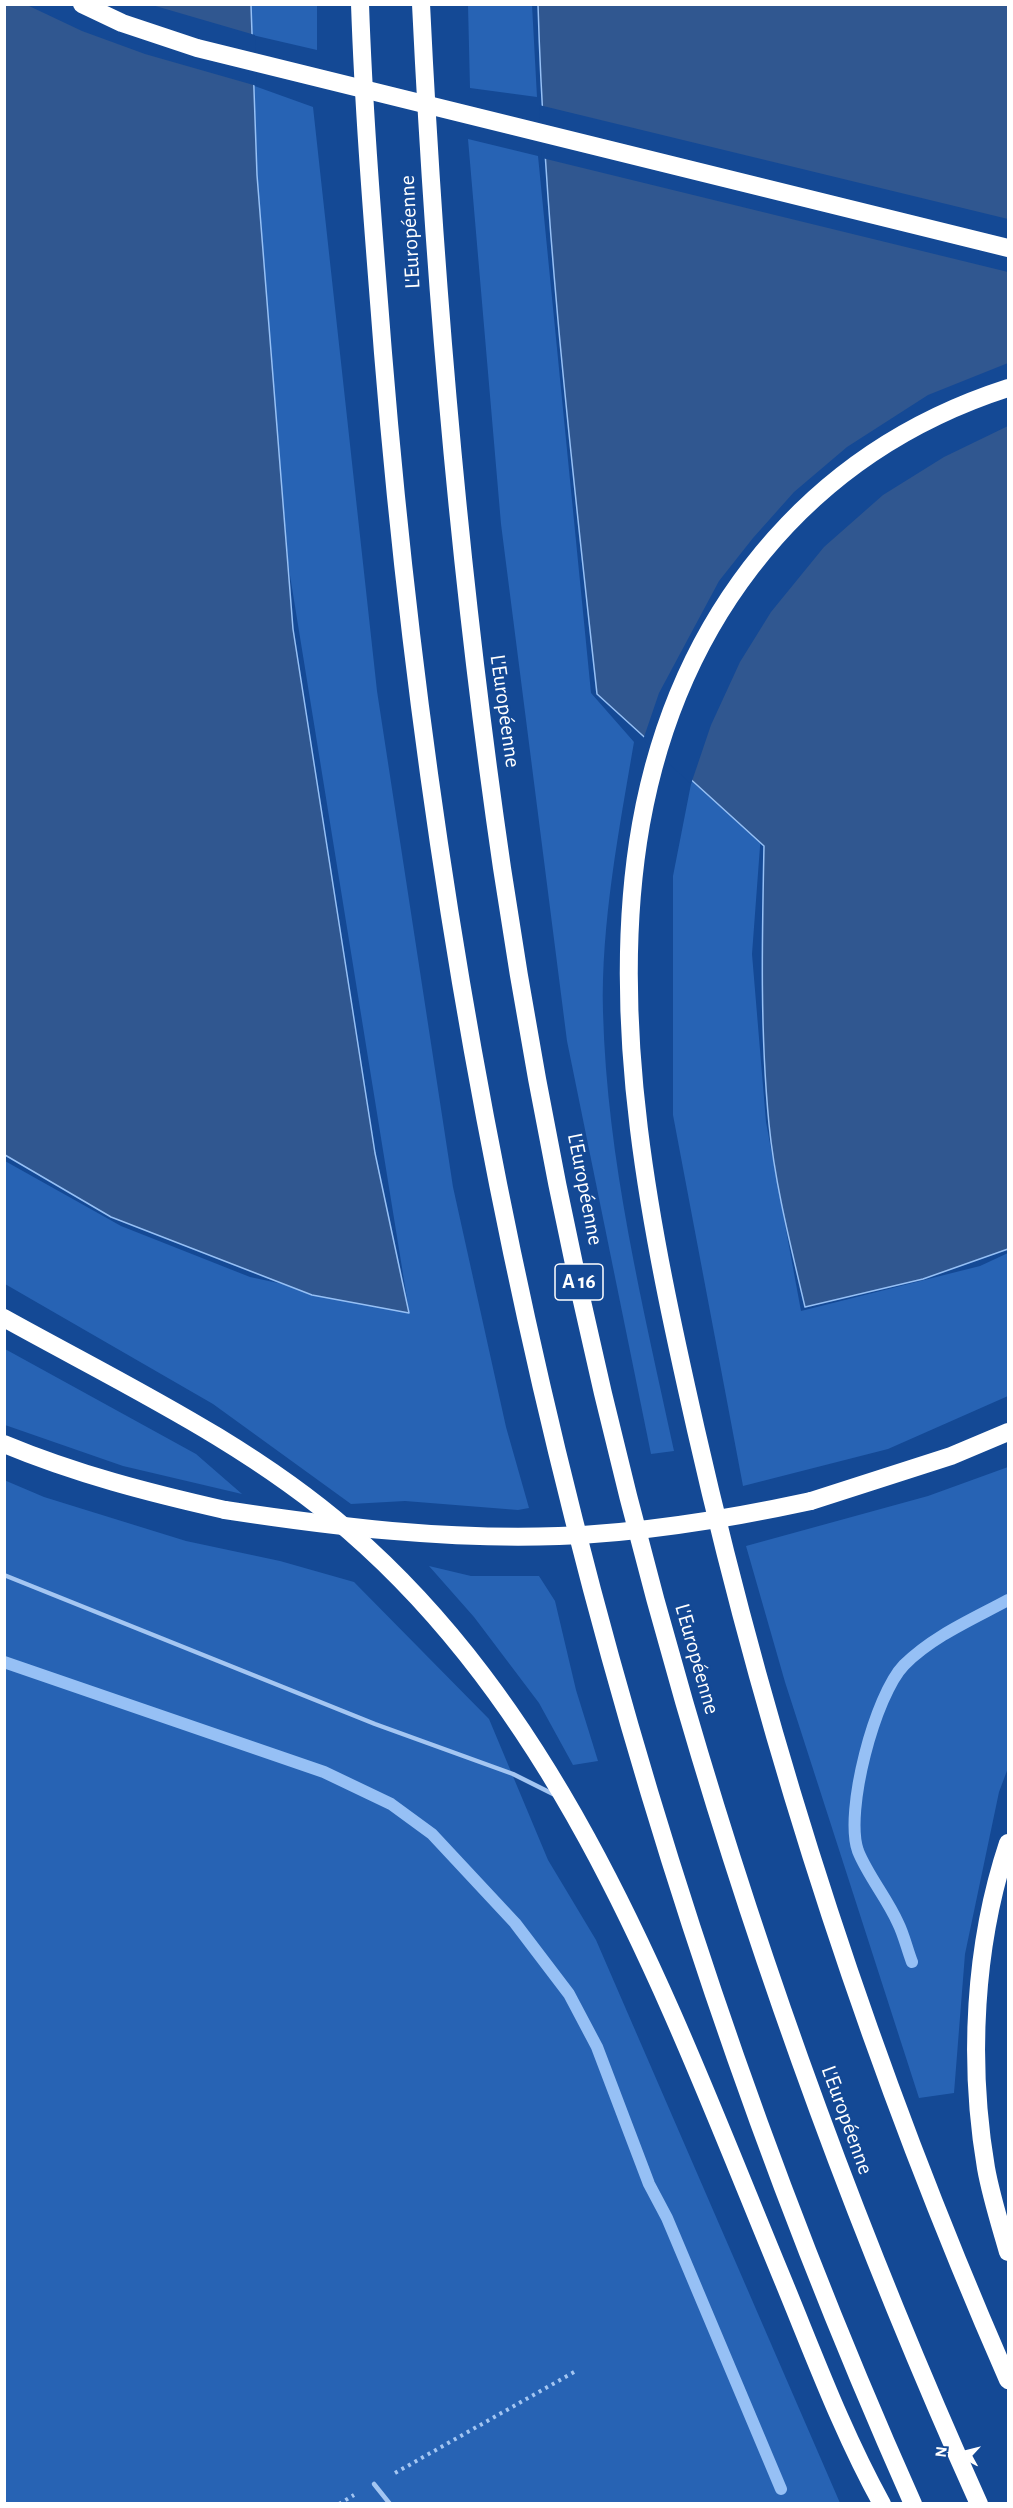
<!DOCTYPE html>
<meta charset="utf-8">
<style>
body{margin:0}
#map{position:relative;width:1013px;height:2508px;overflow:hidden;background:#144995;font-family:"Alegreya Sans",sans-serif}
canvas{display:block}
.frame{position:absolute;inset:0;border:6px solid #fff;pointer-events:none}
.north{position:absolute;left:929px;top:2424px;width:60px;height:60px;-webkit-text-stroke:4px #144995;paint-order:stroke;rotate:277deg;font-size:16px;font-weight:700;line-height:24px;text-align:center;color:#fff}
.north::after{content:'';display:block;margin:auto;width:21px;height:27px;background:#fff;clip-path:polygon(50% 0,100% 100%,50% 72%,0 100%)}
</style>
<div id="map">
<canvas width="1013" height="2508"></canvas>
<div class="frame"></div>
<div class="north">N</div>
</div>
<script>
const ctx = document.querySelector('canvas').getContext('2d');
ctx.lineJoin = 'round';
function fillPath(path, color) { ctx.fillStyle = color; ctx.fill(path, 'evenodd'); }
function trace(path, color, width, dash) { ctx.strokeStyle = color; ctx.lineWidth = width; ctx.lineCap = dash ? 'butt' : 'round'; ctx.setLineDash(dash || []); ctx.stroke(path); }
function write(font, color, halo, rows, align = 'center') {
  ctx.font = font + ' "Alegreya Sans",sans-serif'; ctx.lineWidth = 4.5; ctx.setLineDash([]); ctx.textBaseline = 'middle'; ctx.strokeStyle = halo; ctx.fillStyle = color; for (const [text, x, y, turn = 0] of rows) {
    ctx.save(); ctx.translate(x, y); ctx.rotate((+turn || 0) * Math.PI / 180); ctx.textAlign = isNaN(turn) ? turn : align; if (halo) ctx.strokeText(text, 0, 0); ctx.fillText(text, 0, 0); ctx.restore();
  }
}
fillPath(new Path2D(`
 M248,5H317V50L248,34Z
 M468,5H532L537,97L470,88Z
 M249,84L313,107L377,691L453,1187L506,1427L529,1508L518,1510L405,1501L351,1504L213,1404L5,1284V1161L121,1226L250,1277L409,1311L288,563Z
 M468,139L538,156L591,693L634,742C619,830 601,923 603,1012C607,1161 643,1306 674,1451L651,1454L567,1041L501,524Z
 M692,779L761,833L752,954L766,1122L801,1311L980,1266L1008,1253V1396L888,1449L743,1486L673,1115V876Z
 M5,1349L196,1454L242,1494L123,1466L5,1425Z
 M1008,1467V1768L999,1792L965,1954L954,2093L919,2098L785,1682L746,1546L928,1496Z
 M4,1480L44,1497L186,1541L280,1561L354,1582L489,1719L548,1860L596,1940L840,2503H5Z
 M429,1566L471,1576H539L555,1601L576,1690L598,1761L573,1765L539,1703L474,1617Z`), '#2763b4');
const water = new Path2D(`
 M5,5H251L257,175L293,629L375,1153L409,1313L312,1295L111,1217L5,1155Z
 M538,5H1008V1249L923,1279L805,1307C791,1247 775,1185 769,1124C760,1032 762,939 764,846L597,694C572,465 545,236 538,5Z`);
fillPath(water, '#305790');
trace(water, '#96c0f5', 1.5);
fillPath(new Path2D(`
 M27,5H152L255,35L257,86L145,54L82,31Z
 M539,105L1008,219V272L542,158Z
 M1008,363V426L944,457L883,495L824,547L771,612L740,662L711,725L691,784L643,740L659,693L719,581L753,538L794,492L847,447L928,395Z`), '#144995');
trace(new Path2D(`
 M4,1662L324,1772L391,1804L432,1834L515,1923L569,1994L597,2047L649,2184L667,2218L781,2489
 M912,1962C907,1949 904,1935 898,1923C887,1898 868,1876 858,1851C844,1812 875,1695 904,1665C933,1636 973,1619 1008,1600`), '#96c0f5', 12);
trace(new Path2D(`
 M395,2473L576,2371
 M339,2504L354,2495`), '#a4c6f2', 4, [3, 4.5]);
trace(new Path2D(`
 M4,1575L375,1724L513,1774L553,1794
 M374,2484L390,2504`), '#a4c6f2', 4.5);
trace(new Path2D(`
 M360,4C364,121 374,237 383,353C443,1093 610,1824 913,2504
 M421,4C435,294 460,581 502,868C586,1431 745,1984 979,2504
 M1008,388C806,453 678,617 641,824C606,1022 652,1236 696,1430C770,1755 874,2074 1008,2380
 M4,1318C121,1383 248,1443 349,1531C570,1723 671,2009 780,2273C812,2350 841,2430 882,2504
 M4,1444C76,1474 150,1493 225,1510
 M811,1501L951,1456L1008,1432
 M1008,1843C974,1945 968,2062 986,2168C991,2196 1000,2224 1008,2252`), '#fff', 18);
trace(new Path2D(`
 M82,4L122,23L197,48L1008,248
 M225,1510C336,1527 447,1540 559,1536C644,1533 728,1519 811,1501`), '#fff', 18);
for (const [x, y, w] of [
 [579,1282,48]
]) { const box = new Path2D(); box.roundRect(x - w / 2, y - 18, w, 36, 4.5); ctx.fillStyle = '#144995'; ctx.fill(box); trace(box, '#fff', 1.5); }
write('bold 21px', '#fff', null, [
 ["A 16",579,1282]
]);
write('22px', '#fff', '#144995', [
 ["L'Européenne",410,232,-93],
 ["L'Européenne",505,711,82],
 ["L'Européenne",585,1189,79],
 ["L'Européenne",697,1659,74],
 ["L'Européenne",847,2120,70]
]);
</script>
